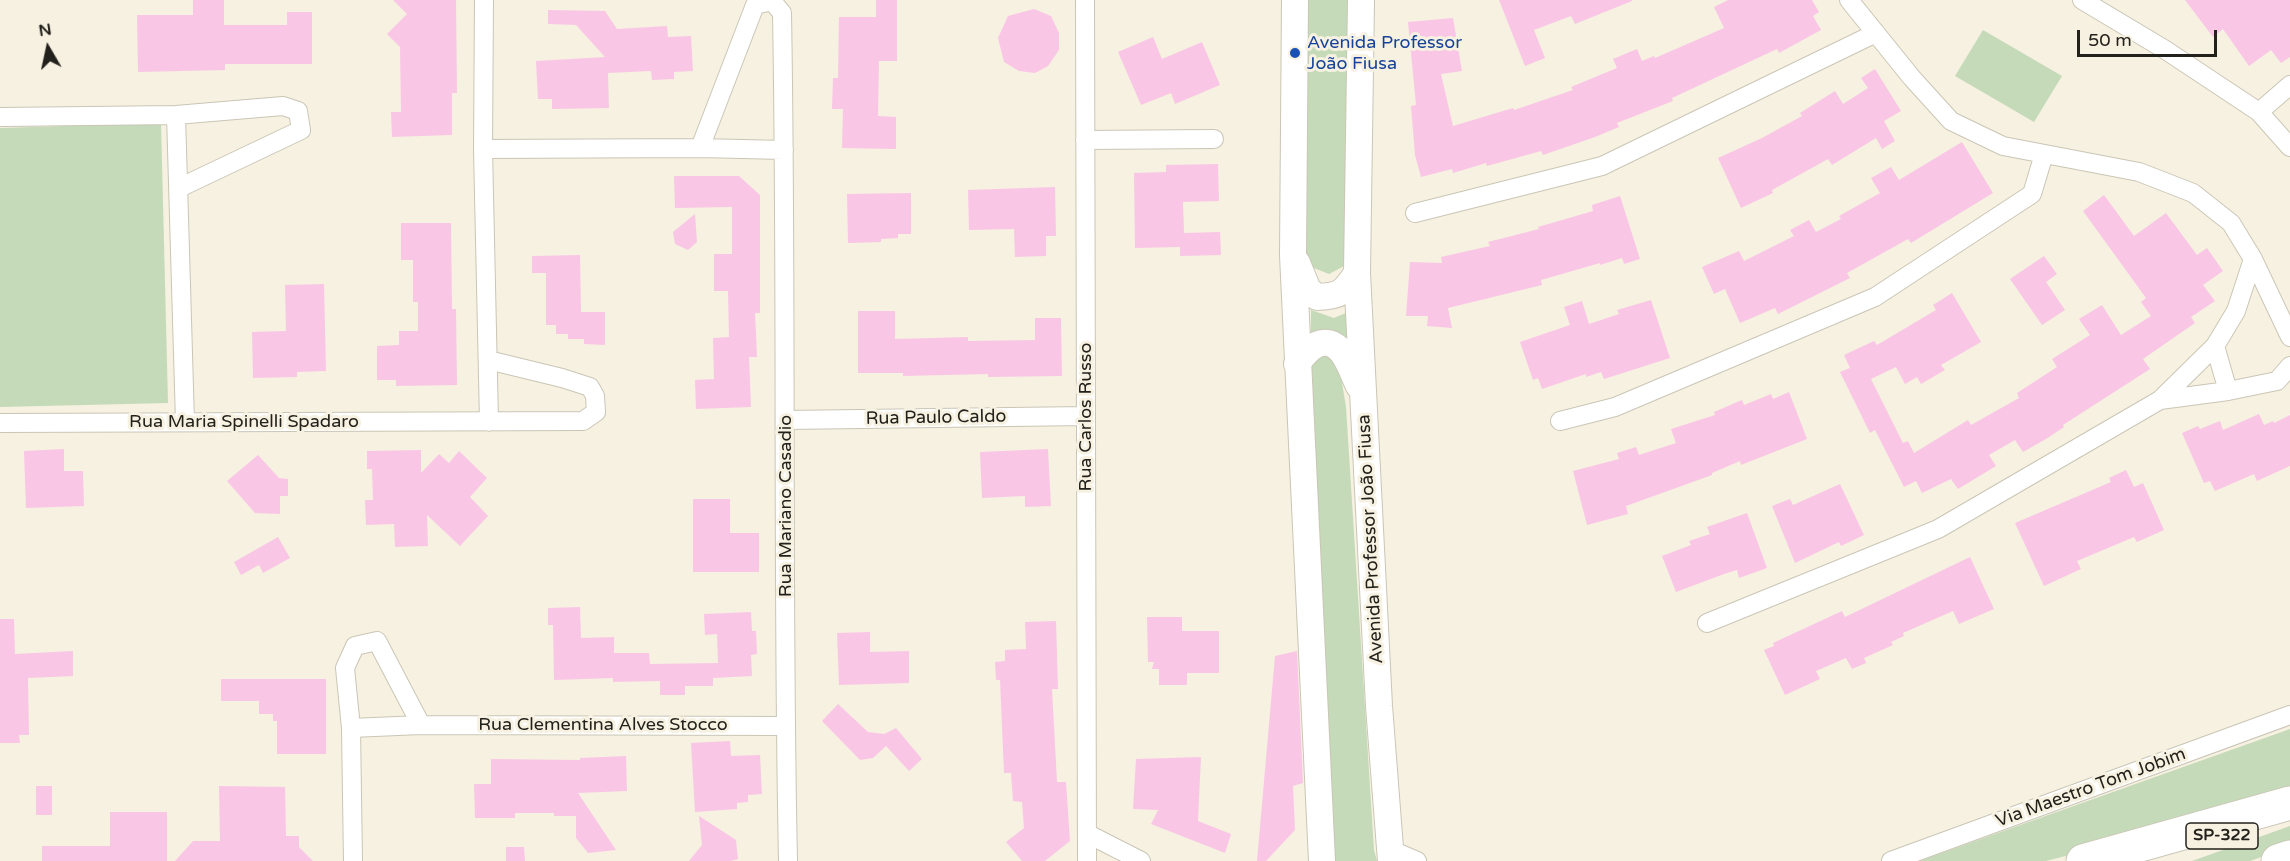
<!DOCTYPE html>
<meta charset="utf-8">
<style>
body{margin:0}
#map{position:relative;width:2290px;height:861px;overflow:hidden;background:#f6f1e1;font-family:"Varela Round",sans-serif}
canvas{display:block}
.north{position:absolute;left:18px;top:18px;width:60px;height:60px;-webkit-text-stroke:4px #f6f1e1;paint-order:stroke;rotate:351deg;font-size:16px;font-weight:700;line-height:24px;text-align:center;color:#23211b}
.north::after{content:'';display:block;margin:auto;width:21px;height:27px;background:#23211b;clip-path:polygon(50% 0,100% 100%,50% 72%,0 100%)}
.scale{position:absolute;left:2077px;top:30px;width:140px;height:27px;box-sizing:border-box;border:3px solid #23211b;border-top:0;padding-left:8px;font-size:18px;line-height:21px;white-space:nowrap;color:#23211b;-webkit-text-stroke:4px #f6f1e1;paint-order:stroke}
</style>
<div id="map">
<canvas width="2290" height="861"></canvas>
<div class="north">N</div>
<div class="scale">50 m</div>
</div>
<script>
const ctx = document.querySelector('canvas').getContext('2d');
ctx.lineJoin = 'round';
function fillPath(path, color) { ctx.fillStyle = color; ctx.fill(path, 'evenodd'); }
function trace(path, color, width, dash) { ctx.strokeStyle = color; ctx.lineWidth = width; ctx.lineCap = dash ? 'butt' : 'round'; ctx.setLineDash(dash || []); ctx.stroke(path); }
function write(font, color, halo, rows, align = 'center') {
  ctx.font = font + ' "Varela Round",sans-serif'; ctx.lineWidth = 6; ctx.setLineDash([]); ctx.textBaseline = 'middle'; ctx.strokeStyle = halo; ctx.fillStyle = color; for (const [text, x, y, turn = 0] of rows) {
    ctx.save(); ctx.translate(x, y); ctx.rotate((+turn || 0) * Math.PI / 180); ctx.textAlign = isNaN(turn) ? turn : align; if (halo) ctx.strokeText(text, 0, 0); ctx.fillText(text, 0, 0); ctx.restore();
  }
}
fillPath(new Path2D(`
 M1308,0H1352L1350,263L1329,274L1314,268L1303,249Z
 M1983,30L2062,76L2034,122L1955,76Z
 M161,123L168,403L0,407V128Z
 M1311,310L1334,318L1348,312V342L1311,335Z
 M1321,353L1339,364L1346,407L1374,850L1377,861H1331L1305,366Z
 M2290,729V793L2167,830L2046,861H1919Z
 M2290,826V847L2250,861H2192Z`), '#c5dab8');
fillPath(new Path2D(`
 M193,0H224V25H287V12H312V64H225V70L138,72L137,15H193Z
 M393,0H456L457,93H452V135L392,137L391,112H401L400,47L387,34L407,14Z
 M876,0H897V61H879L878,116L896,117V149L842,148L843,109H832L833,78H838L839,17H876Z
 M1499,0H1632V1L1575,24L1571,16L1534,30L1545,58L1525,66Z
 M1728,0H1812L1819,12L1813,16L1821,30L1779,53L1777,49L1672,98L1673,101L1617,123L1619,127L1595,137L1543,155L1541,151L1487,166L1486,163L1453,173L1452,169L1421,177L1415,155L1411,106L1416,105L1408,22L1453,18L1462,71L1441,74L1453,126L1513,108L1514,110L1573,90L1571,87L1617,68L1613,59L1637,49L1642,61L1654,56L1655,58L1724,28L1714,7Z
 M2185,0H2290V57L2281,63L2271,50L2249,66L2223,29L2213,37Z
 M1034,9L1051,16L1059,33V50L1048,66L1035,73L1019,71L1004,62L998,38L1008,16Z
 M548,10L605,11L617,29L667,26L668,37L691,36L693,71L674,72V79L652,80L651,71L608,73L609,108L552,109V99H538L536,61L605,57L576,25L548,24Z
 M1153,37L1162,59L1202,42L1220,85L1175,104L1171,93L1141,105L1118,52Z
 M1875,69L1901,111L1884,121L1895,141L1882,149L1876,138L1832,165L1828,159L1772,190L1773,193L1741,208L1718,158L1762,138L1802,116L1800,113L1835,91L1843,104L1868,88L1861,78Z
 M1962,142L1993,193L1911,243L1908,239L1847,273L1850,278L1778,314L1775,308L1740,323L1725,289L1714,294L1702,267L1739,251L1744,261L1794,236L1790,230L1809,220L1816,232L1841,219L1839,216L1880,193L1871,178L1891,167L1899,180Z
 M1218,164L1219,201L1183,202L1184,233L1220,232L1221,255L1180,256V247L1135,248L1134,173L1166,172V165Z
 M674,176H739L760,195V313H755L757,357H749L751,407L696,409L695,380L714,379L713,338L729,337L728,291H714V254H732V207L675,208Z
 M1055,187L1056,236H1046V256L1015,257L1014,229L969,230L968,190Z
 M911,193V234H898V238L881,239V242L848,243L847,194Z
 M2104,195L2134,236L2166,213L2197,255L2207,248L2223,271L2203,285L2215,301L2191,317L2195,323L2143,359L2150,369L2063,425L2064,427L2046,439L2023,452L2015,440L1989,455L1996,466L1958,489L1951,479L1922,493L1916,481L1904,487L1875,430L1870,433L1840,372L1850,368L1844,355L1874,341L1877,345L1936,310L1933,305L1952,293L1981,342L1941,365L1945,370L1921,384L1917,377L1905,384L1896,367L1871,379L1903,443L1908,441L1914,453L1968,420L1971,425L2019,398L2017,393L2057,367L2052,359L2090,335L2079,319L2102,305L2121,335L2151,316L2141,302L2146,298L2083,211Z
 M1620,196L1640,259L1624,264L1622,258L1600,265V263L1541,280L1542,285L1448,308L1452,328L1427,326L1428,316H1406L1410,262L1442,263L1441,257L1490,246L1488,242L1539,229L1538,227L1593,211L1592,205Z
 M695,214L697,242L688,250L675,244L673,232Z
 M401,223H451L452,309H456L457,385L396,386V380H377V346L399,345V331H418V302H413V260H401Z
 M580,255L581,312H605V345L584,344V339H568V334H556V325H546V273H532V256Z
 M2044,256L2057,274L2046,282L2065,310L2042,325L2010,279Z
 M324,284L326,371L297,372V377L253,378L252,332L286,331L285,285Z
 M1651,300L1670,358L1604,379L1601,372L1586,377V374L1542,389L1538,378L1533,380L1520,342L1570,325L1564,307L1582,301L1589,324L1619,314L1617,310Z
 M858,311H895V339L968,337V341L1035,340V318H1061L1062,376L988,377V374L903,376V373H858Z
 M1789,392L1807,439L1741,465L1740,461L1712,473V475L1626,506L1628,514L1587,525L1573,471L1619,459L1617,453L1636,447L1639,455L1676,443L1671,429L1715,415L1714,412L1742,400L1744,405L1771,394L1773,399Z
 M2259,414L2264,425L2273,421L2274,423L2290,415V466L2257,481L2254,474L2215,491L2210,481L2204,483L2182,433L2198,426L2200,429L2220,421L2223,430Z
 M64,449V471H83L84,506L26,508L24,451Z
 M1048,449L1051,506L1025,507V496L982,498L980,452Z
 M421,450V473L439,454L449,463L459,451L487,478L470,497L488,516L460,546L427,515L428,546L395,547L394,524L366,525L365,500H373L372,469H367V451Z
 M258,455L279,478L288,479V496H280V514L255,513L227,481Z
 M2126,470L2134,487L2143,483L2164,530L2137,542L2134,537L2077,561L2081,569L2044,586L2015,523L2111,482L2109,478Z
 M1840,484L1864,535L1841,546L1839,542L1795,563L1772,506L1790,499L1793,505Z
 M693,499H730V533H759V572H693Z
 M1747,513L1767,568L1739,578L1737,570L1724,574L1676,592L1662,556L1691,545L1689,541L1710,534L1707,527Z
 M278,537L290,558L263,573L259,565L241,575L234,562Z
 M1970,557L1994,609L1959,624L1953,611L1903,633L1904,636L1891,642L1893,645L1864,658L1866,663L1852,669L1846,658L1816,671L1820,679L1785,695L1764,650L1774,646L1773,643L1842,611L1845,617Z
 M580,607L581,638L614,637V653H649L650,664L718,663L717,634L705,635L704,614L751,612L752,631H756L757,654L751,655L752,676L713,678V686H685V695H660V681L613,682V678L554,680L553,625H548V608Z
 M1147,617H1182V631H1219V673H1187V685H1159V669H1152L1154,662H1148Z
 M0,619H14L15,654L73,651V676L28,678L29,735H19L20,743H0Z
 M1056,621L1058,689H1052L1057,782H1066L1070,841L1045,861H1022L1006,842L1024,828L1022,802L1013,801L1011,773H1004L1000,680H996L995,662L1005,661V650L1026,649L1025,622Z
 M870,632V652L909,651V683L839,685L837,633Z
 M1297,651L1303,783L1293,786L1295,830L1266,861H1257L1275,656Z
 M221,679H326V754H277V721H273V714H259V701H221Z
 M838,704L868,732L884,734L896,728L922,759L909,771L886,746L873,758L860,760L822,721Z
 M730,741L731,756L760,755L762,794L748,795V802L737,803V809L695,812L691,743Z
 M626,756L627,791L578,793L616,850L588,853L576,838V816H554V813H515V818H475L474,784H491V759L580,760V758Z
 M1201,757L1198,821L1231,834L1225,853L1151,824L1158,810L1133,809L1136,759Z
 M36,786H52V815H36Z
 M219,786L285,787L286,836H299V847L313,861H175L193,841H220Z
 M110,812H167V861H42V846H110Z
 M699,816L736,840L738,859L730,861H689L702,845Z
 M506,847H524L525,861H506Z`), '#fac6e6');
const street = new Path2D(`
 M484,0L483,149L489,422
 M1085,0L1087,861
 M1849,0L1912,78L1951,121L2003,146L2139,172L2193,193L2231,223L2253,259L2290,337
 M2082,0L2164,49L2259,112L2290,147
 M2259,112L2290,85
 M176,115L185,422
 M0,117L176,115L283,106L298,111L301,130L179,188
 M1085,140L1214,139
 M700,148L755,5L772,1L782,13C787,296 782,579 788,861
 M483,149L700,148L784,150
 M1415,213L1602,166L1876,33
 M2215,346L2228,391
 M2160,400L2228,391L2277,381L2290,366
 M786,420L1085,416
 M1560,421L1615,407L1875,297L2032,194L2044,154
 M0,423L583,421L596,412L595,396L590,387L562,378L488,360
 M1707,623L1938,529L2160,400L2215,346L2236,311L2253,259
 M351,728L421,725L785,726
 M1088,834L1141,861
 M1389,849L1417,861
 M353,861L351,728L345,668L355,646L377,641L421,725
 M1891,861L2290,715`);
const secondary = new Path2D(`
 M1295,0L1293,255L1322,861
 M1361,0L1357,273L1379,706L1391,861
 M1297,263L1308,290L1317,297C1342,296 1344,292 1357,273
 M1297,364C1308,348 1324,332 1342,352C1349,361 1354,376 1359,386`);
const highway = new Path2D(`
 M2083,861L2290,803
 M2278,861L2290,857`);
trace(street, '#cac6b6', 20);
trace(secondary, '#cac6b6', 28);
trace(highway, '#cac6b6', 35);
trace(street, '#fff', 18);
trace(secondary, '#fff', 26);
trace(highway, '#fff', 33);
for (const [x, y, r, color] of [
 [1295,53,6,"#1a4fb4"]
]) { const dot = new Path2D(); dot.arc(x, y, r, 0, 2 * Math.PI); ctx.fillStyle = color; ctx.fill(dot); trace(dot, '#f6f1e1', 2); }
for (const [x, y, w] of [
 [2222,836,72]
]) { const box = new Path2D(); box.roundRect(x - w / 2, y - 13, w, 26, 4.5); ctx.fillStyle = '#f6f1e1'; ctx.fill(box); trace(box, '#23211b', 1.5); }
write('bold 16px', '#23211b', null, [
 ["SP-322",2222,836]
]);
write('18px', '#164399', '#f6f1e1', [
 ["Avenida Professor",1307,43],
 ["João Fiusa",1307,64]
], 'left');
write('18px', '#23211b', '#f6f1e1', [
 ["Rua Carlos Russo",1086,417,-90],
 ["Rua Paulo Caldo",936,418,-1],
 ["Rua Maria Spinelli Spadaro",244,422],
 ["Rua Mariano Casadio",786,506,-90],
 ["Avenida Professor João Fiusa",1371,539,-93],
 ["Rua Clementina Alves Stocco",603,725],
 ["Via Maestro Tom Jobim",2091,788,-20]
]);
</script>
